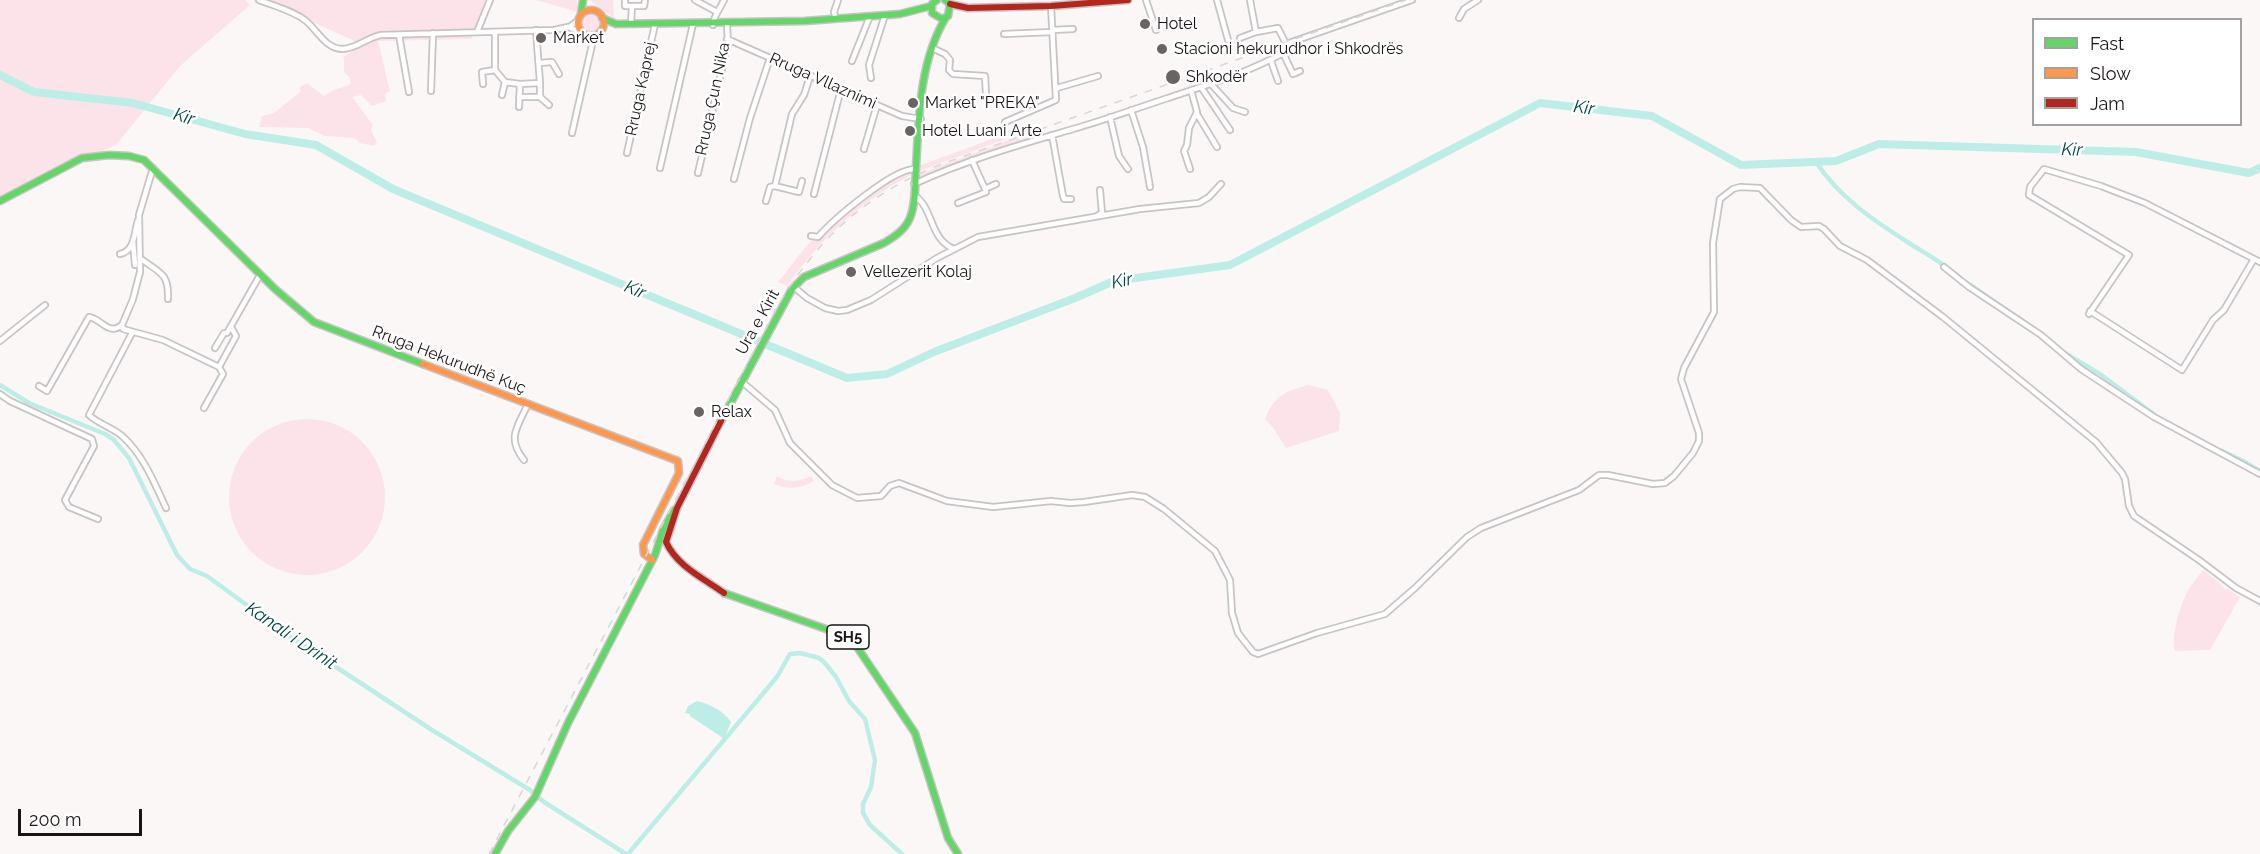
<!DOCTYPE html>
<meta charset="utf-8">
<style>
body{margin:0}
#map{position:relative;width:2260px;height:854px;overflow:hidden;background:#fcf7f7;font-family:Raleway,sans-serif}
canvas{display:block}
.legend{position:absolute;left:2032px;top:18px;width:210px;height:108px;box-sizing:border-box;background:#fff;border:2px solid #a3a1a1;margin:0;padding:8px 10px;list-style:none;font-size:18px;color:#1a1415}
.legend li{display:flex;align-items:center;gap:12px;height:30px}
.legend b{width:30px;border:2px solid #a3a1a1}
.scale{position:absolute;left:18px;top:809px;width:124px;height:27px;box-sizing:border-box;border:3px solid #1a1415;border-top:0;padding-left:8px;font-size:18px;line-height:21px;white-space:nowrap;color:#1a1415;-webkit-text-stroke:4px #fff;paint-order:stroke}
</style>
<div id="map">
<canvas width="2260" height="854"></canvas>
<ul class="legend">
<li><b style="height:8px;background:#63d668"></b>Fast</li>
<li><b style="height:8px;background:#ff974d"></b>Slow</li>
<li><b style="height:8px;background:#b3261e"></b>Jam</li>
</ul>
<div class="scale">200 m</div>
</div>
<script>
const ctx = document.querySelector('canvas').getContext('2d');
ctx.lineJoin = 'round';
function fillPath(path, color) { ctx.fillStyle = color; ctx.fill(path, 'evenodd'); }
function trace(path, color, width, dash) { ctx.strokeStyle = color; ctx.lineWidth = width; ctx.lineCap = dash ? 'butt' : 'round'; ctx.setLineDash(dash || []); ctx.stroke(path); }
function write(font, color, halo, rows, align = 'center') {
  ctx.font = font + ' Raleway,sans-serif'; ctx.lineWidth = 5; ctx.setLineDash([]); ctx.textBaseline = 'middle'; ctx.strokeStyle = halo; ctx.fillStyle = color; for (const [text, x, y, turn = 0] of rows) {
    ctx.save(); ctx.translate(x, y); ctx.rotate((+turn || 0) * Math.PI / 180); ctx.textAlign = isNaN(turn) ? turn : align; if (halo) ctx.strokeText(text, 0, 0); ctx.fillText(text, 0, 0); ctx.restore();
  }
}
fillPath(new Path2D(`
 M0,0H245L250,5L180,66L116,145L0,196Z
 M262,0H488L471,39L378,41L390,91L385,94L386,101L372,106L361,95L352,97L373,125L371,130L377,142L374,146L360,143L354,138L325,136L308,128L259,127L262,116L274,113L301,91L299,88L307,83L324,96L332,91L351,84L349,77L344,72V60L343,57L368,42H357Z
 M536,0H577L578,12Z
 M589,0H613L614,18Z
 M581 23a10 10 0 1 1 20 0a10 10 0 1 1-20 0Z
 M1027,125L1028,131L919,171V166L1005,134L1007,139L1022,132L1021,128Z
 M1025,134L1028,139L920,179L919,174Z
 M911,170V175C859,202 821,239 787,286L778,282C790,268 800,252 813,239C837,215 880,183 911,170Z
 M1309,385L1328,390L1340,413L1339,431L1286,448L1274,429L1265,419C1274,396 1285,391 1309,385Z
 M229 497a78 78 0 1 1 156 0a78 78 0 1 1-156 0Z
 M777,476C789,483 799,482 811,476L814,481C800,489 788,490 774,484Z
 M2203,570L2220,583L2223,588L2228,589L2240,597L2210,650L2175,651C2170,639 2180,607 2186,594C2190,586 2197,578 2203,570Z`), '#fbe3e9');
fillPath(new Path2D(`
 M697,701C709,704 723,710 731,722L726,734L727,736L723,738L690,716V714L685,713L688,706Z`), '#bceee7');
trace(new Path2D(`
 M1816,162C1840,198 1873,220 1909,243C1926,254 1944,263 1959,277
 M1966,282L2026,323
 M2063,352L2100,374L2155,415
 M0,385L29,403L105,434L113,439L129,458L177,555L190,569L207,576L289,636L432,730L530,790L544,802L626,854
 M2220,450L2243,461L2260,471
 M628,854L777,677L790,654L800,653L819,658L824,662L836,677L849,701L865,719L875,760L871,787L863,804V813L870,825L902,854`), '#bceee7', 4.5);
trace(new Path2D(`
 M0,75L34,92L133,103L245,134L316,145L393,189L847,378L887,374L934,352L1075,298L1114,281L1230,265L1540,103L1652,116L1741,165L1836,161L1879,144L2136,152L2249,173L2260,168`), '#bceee7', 8);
const street = new Path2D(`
 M259,0C274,6 294,11 306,21C318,31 325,48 342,49C356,49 368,37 381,35L554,30L568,27L581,32
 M625,0V6H644L645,0
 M695,0L717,12
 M1146,0L1156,30
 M1217,0L1228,40
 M1459,18L1464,9L1478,0
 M836,19L834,12L838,0
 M631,24L632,6
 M713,25L715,17L724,0
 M569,27L579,20
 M1052,30L1073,29
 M477,32L490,0
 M495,32V70L505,82L520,84L540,83L536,30
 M1256,32L1278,28L1286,44
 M1004,34L1052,32
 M399,35L409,92
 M1240,38L1256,32L1250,0
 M727,39L902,116L921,119
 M932,48L945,54L950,60L949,70L953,74L985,76L986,94
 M1283,53L1293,74L1300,71
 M852,61L870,16
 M1271,61L1278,81
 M539,63L552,62L559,74
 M871,78L869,65L885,15
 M483,84L482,72L495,70
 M1211,84L1233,108L1245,112
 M1201,87L1230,130
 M1057,88L1098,76
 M431,91L433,33
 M502,95L505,82
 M519,97H540V83
 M540,97L549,105
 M519,107L520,84
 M1131,110L1143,147L1150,187
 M1197,114L1217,147
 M1110,117L1119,156L1128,169
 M1005,122L1056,100L1051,6
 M572,133L594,36
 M1052,135L1063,196L1064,199H1071
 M864,149L877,105
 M627,153L655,24
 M972,160L985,189
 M153,168L139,215L140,272L133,299L122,325L123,329L163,340L219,367
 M660,168L693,24
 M1190,169L1184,151L1187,145L1189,128L1197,112L1191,90
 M698,173L728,43L727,25
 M734,179L750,118L770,58
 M914,184C966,160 1019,145 1073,129C1105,120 1137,108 1168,98C1207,85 1247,73 1283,53V45L1412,0
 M775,186L799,192L802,181
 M814,194L841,89
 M914,195C934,208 929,239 954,249
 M766,201L770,187L775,186L792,114L804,95L810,76
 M958,203L986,192L985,189L996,184
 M1097,216L1102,213L1100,190
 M811,236L818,237C833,220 894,167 916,169
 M133,242L135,265
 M120,254C135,251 134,233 138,220
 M141,259C160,273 169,273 168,299
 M1944,267L1969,287L2041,335L2081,369L2154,417L2260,474
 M794,287L807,298L825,308L838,311L847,310L871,300L937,258L978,237L1140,209L1199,203L1209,197L1221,184
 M2090,311L2182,370L2213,320L2224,310L2254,259
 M2089,314L2129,255L2029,195L2030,187L2044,169L2101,186L2145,203L2260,262
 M132,333L89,415C97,423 111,427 121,435C143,454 154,482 166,508
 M0,341L45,305
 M215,348L224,333H227L260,275
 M741,381L775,410L790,443L832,485L857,498L881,496L890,486L899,483L947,501L993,507L1051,501L1070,503L1084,502L1132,495L1145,497L1164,509L1215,551L1230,580L1232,613L1238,633L1253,652L1258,654L1317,633L1385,614L1415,588L1467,537L1481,528L1579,490L1599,475H1608L1653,484L1665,483L1674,476L1693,453L1699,441V433L1681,379L1684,368L1714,312L1713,243L1720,199L1733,189L1740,187L1760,188L1791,220L1801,227L1819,226L1824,229L1840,246L1867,260L1943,317L2096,442L2122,473L2125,479L2129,506L2134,516L2199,560L2236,588L2260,601
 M39,386L47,391L89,317C102,319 108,336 122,325
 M0,394L10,401L92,439L94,446L65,500L69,507L98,519
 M204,408L223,374L219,367L236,336L231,327
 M524,460C506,438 518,426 528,404`);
const fast = new Path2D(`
 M937,0L932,4V13L942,19L948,16L950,4L945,0
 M581,14L583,0
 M602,18L616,24L805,21L900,14L931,6
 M0,201L82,158L109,155L129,156L144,160L275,289L314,322L423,364
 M721,421L792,289L804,277L884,243C894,237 905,230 910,218C916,203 915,184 916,167C919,118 919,63 945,19
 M724,593L843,635L853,641L915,733L948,838L958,854
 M495,854L508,831L535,797L568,723L655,555L663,530L674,510`);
const slow = new Path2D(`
 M578 23a13 13 0 1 1 26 0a13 13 0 1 1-26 0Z
 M423,364L678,461L679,473L643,545L644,554L652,560`);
const jam = new Path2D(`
 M950,4L968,8L1051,6L1128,0
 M721,421L677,508L666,542C677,566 703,578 724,593`);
trace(street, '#c8c3c4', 8);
trace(fast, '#c8c3c4', 9);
trace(slow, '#c8c3c4', 9);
trace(jam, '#c8c3c4', 9);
trace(street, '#fffefe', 4.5);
trace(fast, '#63d668', 6);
trace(slow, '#ff974d', 6);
trace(jam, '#b3261e', 6);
trace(new Path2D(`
 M489,854L777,307C818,238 864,196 939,165L1406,0`), '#d8d7d7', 1.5, [8, 8]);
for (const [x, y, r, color] of [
 [1145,24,6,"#696364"],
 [541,38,6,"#696364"],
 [1162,49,6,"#696364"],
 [1173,77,8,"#696364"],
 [913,103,6,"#696364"],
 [910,131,6,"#696364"],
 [851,272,6,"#696364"],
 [699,412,6,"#696364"]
]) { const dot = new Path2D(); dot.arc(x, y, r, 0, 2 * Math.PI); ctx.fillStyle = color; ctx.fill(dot); trace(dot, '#fff', 2); }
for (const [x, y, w] of [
 [848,637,42]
]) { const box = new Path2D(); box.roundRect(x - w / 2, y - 12, w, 24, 4.5); ctx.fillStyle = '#fff'; ctx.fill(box); trace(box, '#1a1415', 1.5); }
write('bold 15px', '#1a1415', null, [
 ["SH5",848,637]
]);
write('16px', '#1a1415', '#fff', [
 ["Hotel",1157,24],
 ["Market",553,38],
 ["Stacioni hekurudhor i Shkodrës",1174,49],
 ["Shkodër",1186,77],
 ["Market \"PREKA\"",925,103],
 ["Hotel Luani Arte",922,131],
 ["Vellezerit Kolaj",863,272],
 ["Relax",711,412]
], 'left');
write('16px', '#1a1415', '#fff', [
 ["Rruga Vllaznimi",823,81,24],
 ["Rruga Kaprej",641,89,-78],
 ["Rruga Çun Nika",713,99,-78],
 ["Ura e Kirit",758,322,-61],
 ["Rruga Hekurudhë Kuç",449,360,21]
]);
write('italic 18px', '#014741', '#fff', [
 ["Kir",1584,108,7],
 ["Kir",184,117,16],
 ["Kir",2072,150,2],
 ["Kir",1122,281,-12],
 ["Kir",635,290,23],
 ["Kanali i Drinit",291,636,34]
]);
</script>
